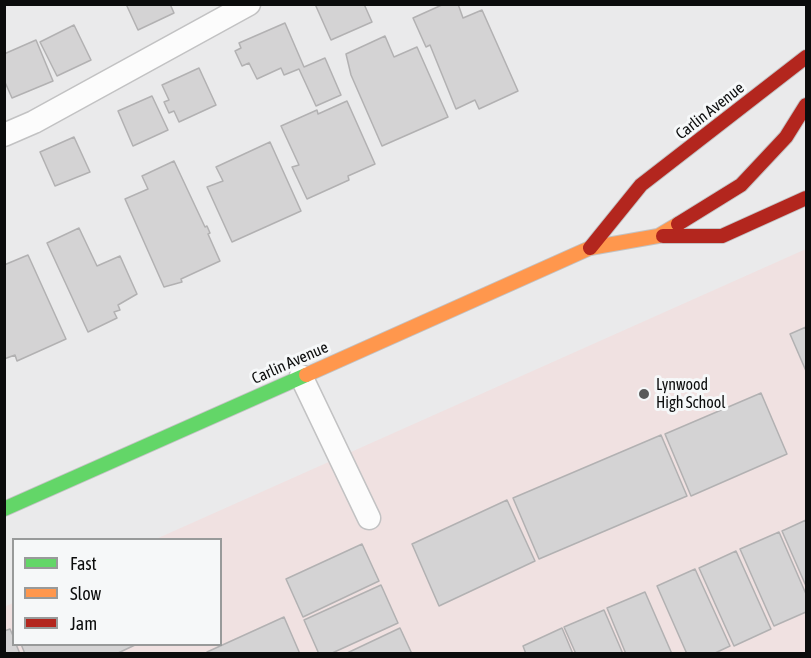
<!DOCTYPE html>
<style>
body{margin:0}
#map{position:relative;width:811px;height:658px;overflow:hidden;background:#eaeaeb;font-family:"Asap Condensed",sans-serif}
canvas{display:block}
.frame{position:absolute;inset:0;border:6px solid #0b0c0c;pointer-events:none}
.legend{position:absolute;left:12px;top:538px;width:210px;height:108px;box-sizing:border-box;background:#f6f8f9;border:2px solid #989a9a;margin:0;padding:8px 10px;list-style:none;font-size:18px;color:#0b0c0c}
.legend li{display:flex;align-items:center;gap:12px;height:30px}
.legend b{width:30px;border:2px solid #989a9a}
</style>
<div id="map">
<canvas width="811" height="658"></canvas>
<div class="frame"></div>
<ul class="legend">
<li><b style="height:8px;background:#63d668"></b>Fast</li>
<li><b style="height:8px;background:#ff974d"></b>Slow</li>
<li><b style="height:8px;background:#b3261e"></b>Jam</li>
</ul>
</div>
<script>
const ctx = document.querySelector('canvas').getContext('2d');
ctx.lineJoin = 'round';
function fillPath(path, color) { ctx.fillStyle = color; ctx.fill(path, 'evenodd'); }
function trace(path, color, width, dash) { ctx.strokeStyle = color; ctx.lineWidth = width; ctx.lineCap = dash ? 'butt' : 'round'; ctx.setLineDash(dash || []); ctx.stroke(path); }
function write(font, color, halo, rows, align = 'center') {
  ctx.font = font + ' "Asap Condensed",sans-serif'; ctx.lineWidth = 6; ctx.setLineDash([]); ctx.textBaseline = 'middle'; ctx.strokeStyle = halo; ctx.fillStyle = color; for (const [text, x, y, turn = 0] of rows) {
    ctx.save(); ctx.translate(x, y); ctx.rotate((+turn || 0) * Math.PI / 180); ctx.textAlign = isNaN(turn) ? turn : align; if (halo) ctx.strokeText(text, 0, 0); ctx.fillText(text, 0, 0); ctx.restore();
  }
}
fillPath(new Path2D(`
 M806,249V653H5L4,607L13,603L14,644H220V540L156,539Z`), '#f0e1e1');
const building = new Path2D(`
 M126,4H170L174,13L138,30Z
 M315,4H364L372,22L331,40Z
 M444,4H458L463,18L482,10L518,91L479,109L475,100L456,109L430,45L426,47L413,18Z
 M285,23L304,67L325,58L341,95L316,106L299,69L284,75L281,68L257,79L249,63L242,66L235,51L241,48L239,43Z
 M74,25L91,60L57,76L40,42Z
 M385,36L394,57L417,47L448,117L382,146L351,75L346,54Z
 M36,40L53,81L12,98L4,80V54Z
 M199,68L216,105L179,122L174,111L169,113L164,102L169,100L162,85Z
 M152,96L168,130L133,146L118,111Z
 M347,101L375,164L348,176L349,180L307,199L292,167L299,165L281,126L317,110L318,114Z
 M74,137L90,172L55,186L40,152Z
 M270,142L301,211L232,242L207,187L223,181L216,167Z
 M174,161L205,227L207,226L210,233L208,234L220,261L181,279L182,282L164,287L125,199L148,189L142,176Z
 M79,228L97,266L120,256L137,294L118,305L120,310L114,312L117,318L88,332L47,243Z
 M28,255L66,339L17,361L15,355L4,359V265Z
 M806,327V371L790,334Z
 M761,393L787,454L691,496L665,434Z
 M661,435L687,496L539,559L513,498Z
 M507,500L535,561L439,606L412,544Z
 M806,520V586L782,531Z
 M779,532L806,594V612L774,626L740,549Z
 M362,544L379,581L303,617L286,579Z
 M736,551L771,629L734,646L699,568Z
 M695,569L730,646L713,654H687L657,586Z
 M381,585L398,623L330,654H319L304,620Z
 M645,592L672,654H626L607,608Z
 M604,610L623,654H576L564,627Z
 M284,617L300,654H208L207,652Z
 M400,628L412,654H345Z
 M562,628L573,654H526L523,646Z
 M10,629L14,638V644H16L20,654H4V631Z
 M21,644H134L135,645L116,654H25Z`);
fillPath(building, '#d4d3d4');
trace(building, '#b2b1b2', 1.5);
const lane = new Path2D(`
 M4,135L34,122L249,4
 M301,376L369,518`);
const fast = new Path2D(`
 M4,509L306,375`);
const slow = new Path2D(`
 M306,375L590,248L658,236L678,224`);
const jam = new Path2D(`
 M678,224L741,185L786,137L806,105
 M663,236H722L806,198
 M590,248L641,185L806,57`);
trace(lane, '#c2c2c3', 25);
trace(fast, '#c2c2c3', 16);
trace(slow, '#c2c2c3', 16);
trace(jam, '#c2c2c3', 16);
trace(lane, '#fcfcfc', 22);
trace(fast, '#63d668', 14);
trace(slow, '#ff974d', 14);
trace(jam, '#b3261e', 14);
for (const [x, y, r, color] of [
 [644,394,6,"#595a5a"]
]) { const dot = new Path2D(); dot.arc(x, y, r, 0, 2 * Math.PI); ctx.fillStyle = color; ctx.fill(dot); trace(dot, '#f6f8f9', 2); }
write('16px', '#0b0c0c', '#f6f8f9', [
 ["Carlin Avenue",710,111,-38],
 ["Carlin Avenue",290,363,-24]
]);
write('16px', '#0b0c0c', '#f6f8f9', [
 ["Lynwood",656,385],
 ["High School",656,403]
], 'left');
</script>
